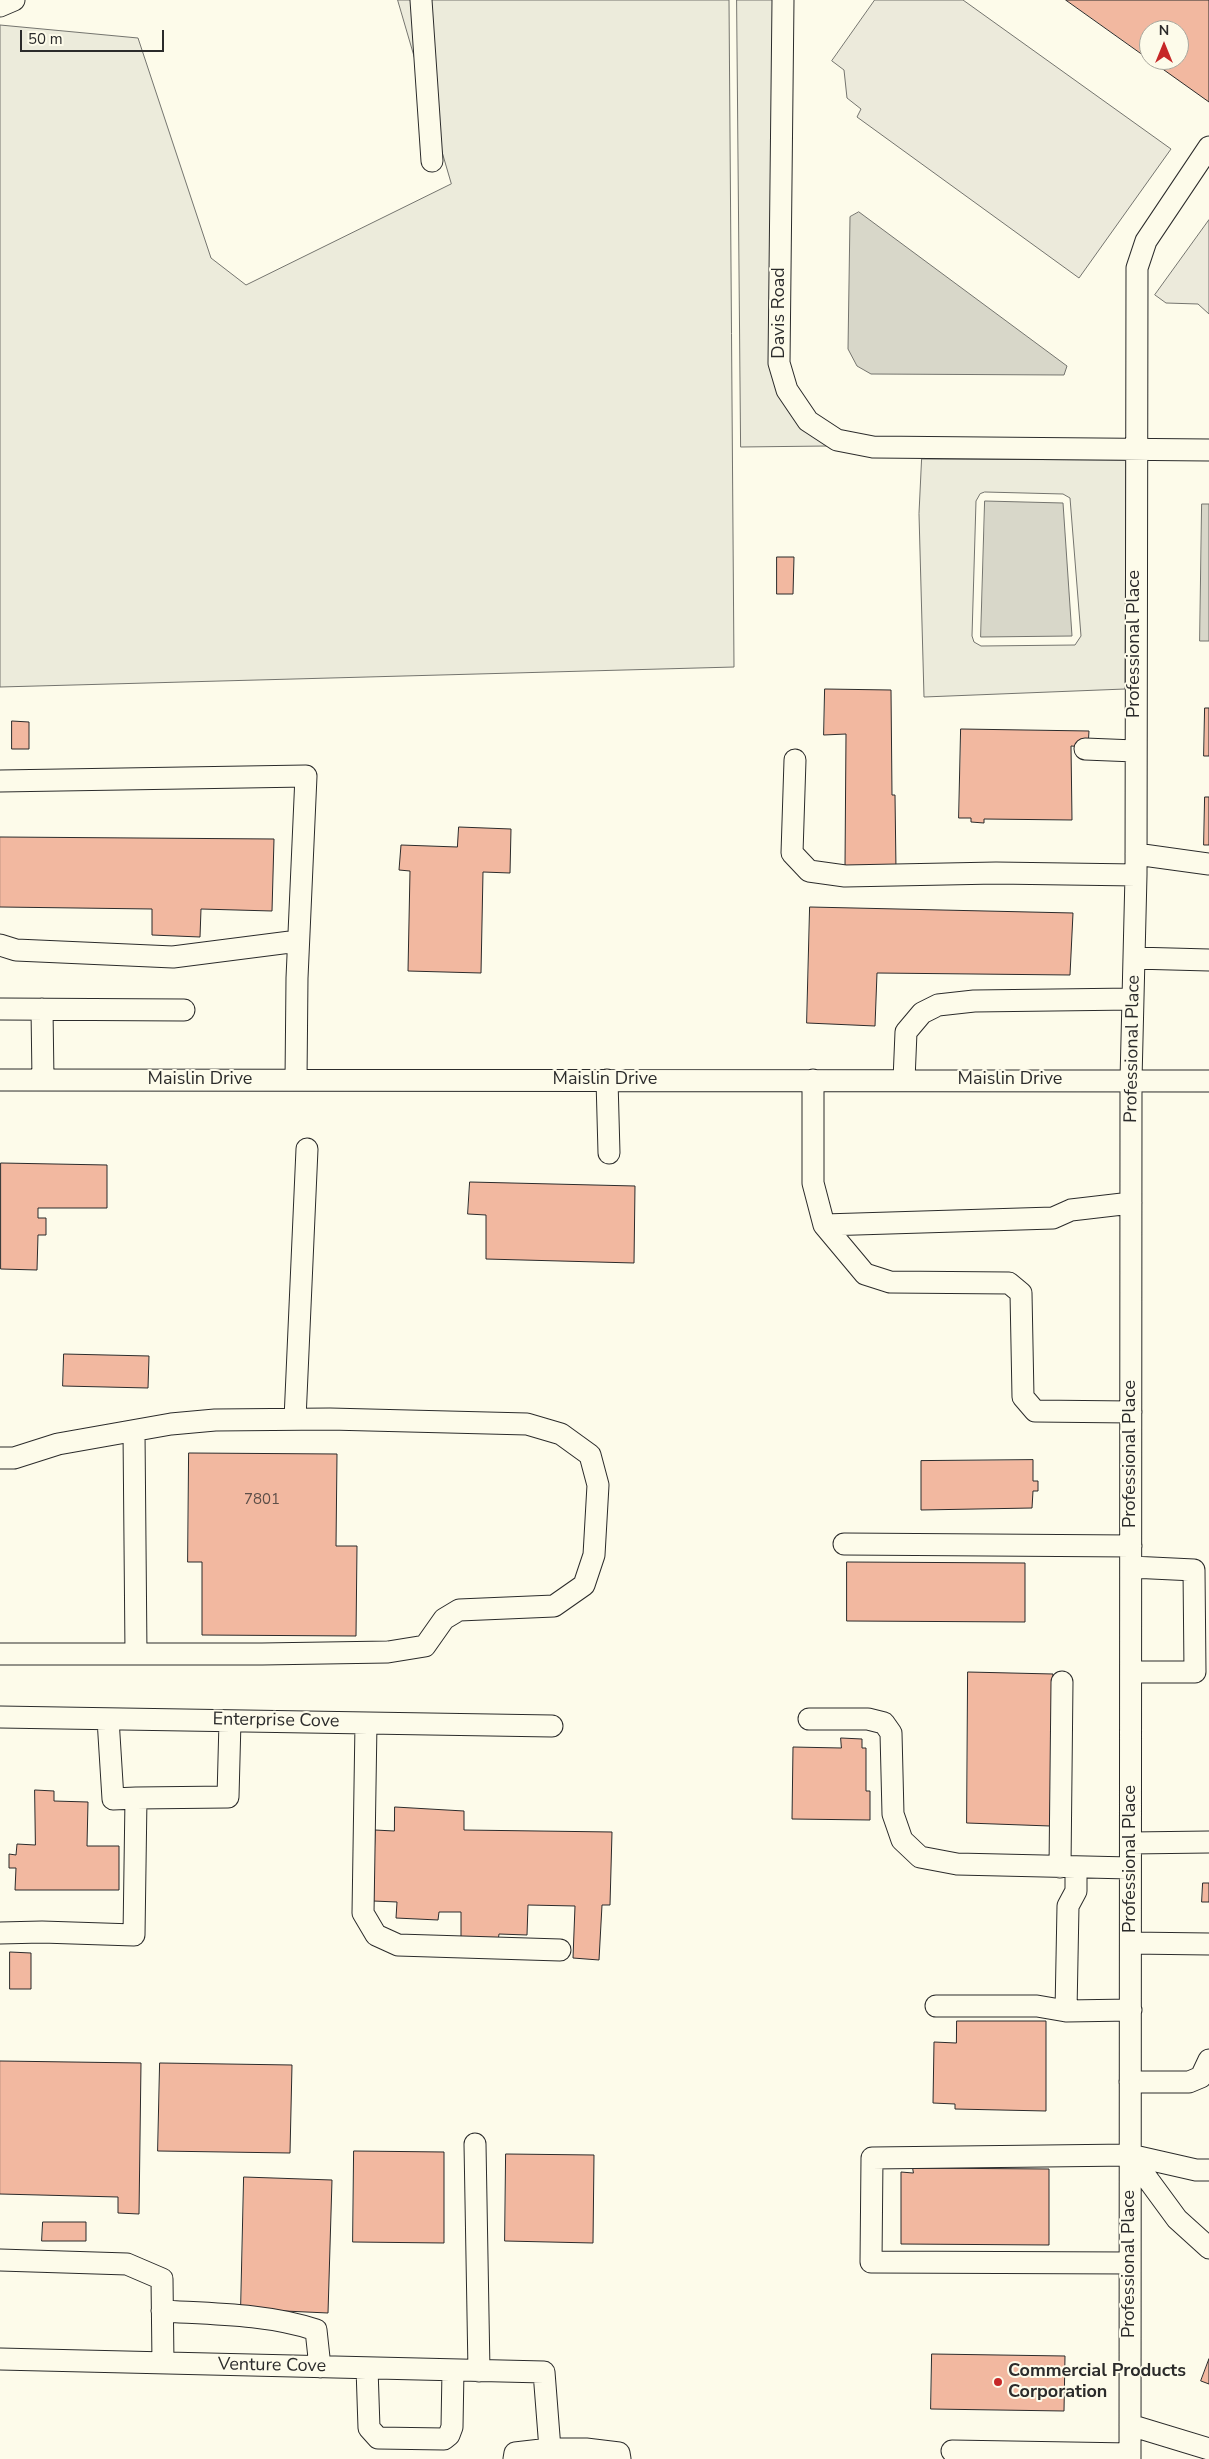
<!DOCTYPE html>
<style>
body{margin:0}
#map{position:relative;width:1209px;height:2459px;overflow:hidden;background:#fdfbea;font-family:"Nunito Sans",sans-serif}
canvas{display:block}
.north{position:absolute;left:1139px;top:20px;width:50px;height:50px;box-sizing:border-box;background:#fdfbea;border:1px solid #a9a89e;border-radius:50%;rotate:0deg;font-size:14px;font-weight:700;line-height:20px;text-align:center;color:#2b2b2b}
.north::after{content:'';display:block;margin:auto;width:18px;height:22px;background:#c62828;clip-path:polygon(50% 0,100% 100%,50% 72%,0 100%)}
.scale{position:absolute;left:20px;top:30px;width:144px;height:22px;box-sizing:border-box;border:2px solid #2b2b2b;border-top:0;padding-left:6px;font-size:15px;line-height:18px;white-space:nowrap;color:#2b2b2b;-webkit-text-stroke:4px #fdfbea;paint-order:stroke}
</style>
<div id="map">
<canvas width="1209" height="2459"></canvas>
<div class="north">N</div>
<div class="scale">50 m</div>
</div>
<script>
const ctx = document.querySelector('canvas').getContext('2d');
ctx.lineJoin = 'round';
function fillPath(path, color) { ctx.fillStyle = color; ctx.fill(path, 'evenodd'); }
function trace(path, color, width, dash) { ctx.strokeStyle = color; ctx.lineWidth = width; ctx.lineCap = dash ? 'butt' : 'round'; ctx.setLineDash(dash || []); ctx.stroke(path); }
function write(font, color, halo, rows, align = 'center') {
  ctx.font = font + ' "Nunito Sans",sans-serif'; ctx.lineWidth = 4; ctx.setLineDash([]); ctx.textBaseline = 'middle'; ctx.strokeStyle = halo; ctx.fillStyle = color; for (const [text, x, y, turn = 0] of rows) {
    ctx.save(); ctx.translate(x, y); ctx.rotate((+turn || 0) * Math.PI / 180); ctx.textAlign = isNaN(turn) ? turn : align; if (halo) ctx.strokeText(text, 0, 0); ctx.fillText(text, 0, 0); ctx.restore();
  }
}
const green = new Path2D(`
 M398,0H729L734,667L0,687V25L138,38L211,258L246,285L451,184Z
 M737,0H773L769,363L827,446L741,447Z
 M922,459L1126,460L1125,689L924,697L919,514ZM985,492L1063,494L1070,498L1081,636L1075,645L981,646L974,642L972,636L976,501L980,494Z`);
fillPath(green, '#ecebdb');
trace(green, '#74746e', 1);
const parking = new Path2D(`
 M875,0H963L1171,149L1079,278L857,117L861,109L847,98L844,70L832,61Z
 M1209,220V314L1198,304L1166,303L1155,295Z`);
fillPath(parking, '#eceadb');
trace(parking, '#74746e', 1);
const water = new Path2D(`
 M859,212L1067,366L1064,375L871,374L857,366L848,349L850,217Z
 M985,501L1063,503L1072,636L981,637Z
 M1202,504H1209V641H1200Z`);
fillPath(water, '#d8d7c9');
trace(water, '#74746e', 1);
const building = new Path2D(`
 M1066,0H1209V102L1150,60H1179V30H1149V59Z
 M777,557H794L793,594H777Z
 M825,689L891,690L892,795H895L896,870L845,866L846,734L824,735Z
 M1205,708H1209V756H1204Z
 M12,721L29,722V749H12Z
 M961,729L1089,731L1088,747L1071,746L1072,820L984,819V823L971,822V818H959Z
 M1205,797H1209V845H1204Z
 M459,827L511,829L510,873L483,872L481,973L408,971L410,871L399,870L401,845L457,847Z
 M0,837L274,839L272,911L201,909L200,937L152,935V909L0,907Z
 M810,907L1073,913L1070,975L877,973L875,1026L807,1023Z
 M1,1163L107,1165V1208H38V1218H46V1235H38L37,1270L1,1269Z
 M470,1182L635,1186L634,1263L486,1259V1215L468,1214Z
 M64,1354L149,1356L148,1388L63,1386Z
 M189,1453L337,1454L336,1546H357L356,1636L202,1635V1562H188Z
 M1033,1460V1481H1038V1491H1033L1032,1508L921,1510V1461Z
 M847,1562L1025,1563V1622L847,1621Z
 M968,1672L1053,1674L1050,1826L967,1823Z
 M841,1738L862,1739V1748H866V1791H870V1820L792,1819L793,1747L841,1748Z
 M35,1790L54,1791V1801L88,1802L87,1846H119V1890H15L16,1868H9V1854L16,1855L17,1844L35,1845Z
 M395,1807L464,1811V1830L612,1832L610,1905H602L599,1960L573,1958L575,1906L528,1905L527,1935L499,1934L498,1941L461,1939V1912H439L438,1920L396,1918L397,1902L373,1901L375,1830L394,1831Z
 M1203,1883H1209V1902H1202Z
 M10,1952L31,1953V1989H10Z
 M957,2021H1046V2111L955,2109V2104L933,2103L934,2042L956,2043Z
 M0,2061L141,2063L139,2214L118,2213V2197L0,2194Z
 M160,2063L292,2065L290,2153L158,2151Z
 M354,2151L444,2152V2243L353,2242Z
 M506,2154L594,2155L593,2243L505,2241Z
 M913,2168L1049,2169V2245L901,2244V2172L913,2173Z
 M244,2177L332,2180L328,2313L241,2309Z
 M43,2222H86V2241H42Z
 M932,2354L1065,2356L1064,2411L931,2409Z
 M1209,2359V2384L1201,2381Z`);
fillPath(building, '#f2b8a0');
trace(building, '#2b2b2b', 1);
const minor = new Path2D(`
 M421,0L432,161
 M783,0L779,363L787,390L808,421L837,440L873,447L1209,450
 M0,6L14,0
 M1085,749L1135,751
 M795,760L792,853L809,871L845,876L996,873L1136,875
 M0,781L306,776L297,978L296,1080
 M1136,854L1209,864
 M0,945L16,950L173,957L298,941
 M1134,958L1209,960
 M0,1009L184,1010
 M42,1009L43,1080
 M0,1080L1209,1081
 M607,1080L609,1153
 M813,1080V1183L824,1225L865,1274L890,1282L1009,1283L1021,1293L1023,1397L1035,1411L1131,1412
 M904,1080L906,1032L922,1013L938,1005L974,1001L1133,999
 M824,1225L1053,1218L1071,1210L1131,1203
 M295,1419L307,1149
 M134,1432L136,1654
 M0,1458H14L58,1444L171,1424L215,1420L330,1419L527,1424L561,1434L590,1455L598,1485L594,1555L584,1585L554,1606L459,1610L444,1619L425,1646L388,1652L262,1654H0
 M844,1544L1131,1546
 M1131,1567L1194,1570L1195,1672H1131
 M0,1717L552,1726
 M108,1719L113,1799L136,1798
 M809,1719H868L884,1723L891,1733L893,1814L902,1840L920,1857L957,1864L1130,1868
 M366,1723L363,1913L376,1935L398,1945L560,1950
 M1131,1843L1209,1842
 M1060,1867L1062,1682
 M0,1933L42,1932L134,1935L136,1798L228,1797L230,1721
 M1131,1943L1209,1944
 M936,2006H1037L1066,2011L1131,2010
 M1066,2011L1068,1906L1076,1891V1867
 M1130,2082H1189L1201,2077L1209,2060
 M475,2144L479,2371
 M1130,2155L1177,2219L1209,2248
 M0,2260L127,2264L162,2279L163,2363
 M1130,2263L871,2262L872,2158L1130,2155L1196,2170H1209
 M162,2311C213,2314 268,2314 316,2330L320,2367
 M0,2359L544,2372L550,2449L515,2453L514,2459
 M367,2368L369,2428L378,2438L444,2439L449,2435L452,2427L453,2370
 M1130,2425L1209,2449
 M550,2449H586L619,2453L620,2459
 M952,2451L1130,2454
 M1130,2459L1131,1080L1136,875L1137,268L1146,241L1209,147`);
trace(minor, '#2b2b2b', 23);
trace(minor, '#fdfbea', 21);
for (const [x, y, r, color] of [
 [998,2382,5,"#c62828"]
]) { const dot = new Path2D(); dot.arc(x, y, r, 0, 2 * Math.PI); ctx.fillStyle = color; ctx.fill(dot); trace(dot, '#fdfbea', 2); }
write('15px', '#5d4e48', null, [
 ["7801",262,1500]
]);
write('18px', '#2b2b2b', '#fdfbea', [
 ["Davis Road",780,313,-90],
 ["Professional Place",1135,644,-90],
 ["Professional Place",1133,1049,-89],
 ["Maislin Drive",200,1080],
 ["Maislin Drive",605,1080],
 ["Maislin Drive",1010,1080],
 ["Professional Place",1131,1454,-90],
 ["Enterprise Cove",276,1721,1],
 ["Professional Place",1131,1859,-90],
 ["Professional Place",1130,2264,-90],
 ["Venture Cove",272,2366,1]
]);
write('bold 18px', '#2b2b2b', '#fdfbea', [
 ["Commercial Products",1008,2372],
 ["Corporation",1008,2393]
], 'left');
</script>
